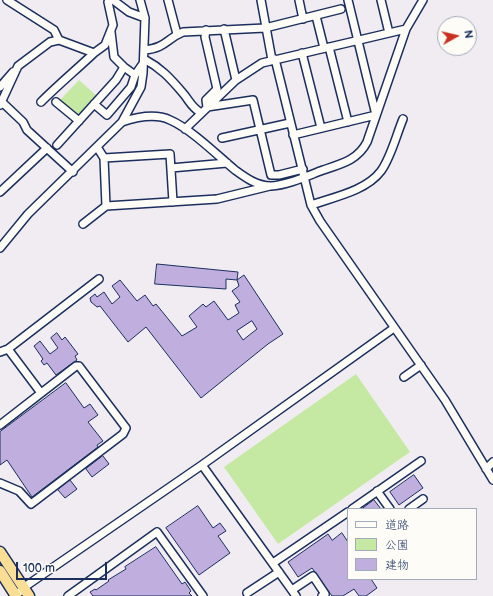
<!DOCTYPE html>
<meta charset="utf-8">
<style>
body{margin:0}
#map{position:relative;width:493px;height:596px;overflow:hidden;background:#f1ecf2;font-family:"Balsamiq Sans","Klee One",sans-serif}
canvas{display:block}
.legend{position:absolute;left:347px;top:508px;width:130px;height:72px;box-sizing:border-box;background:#fdfcf7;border:1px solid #a3aaba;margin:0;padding:5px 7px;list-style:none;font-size:12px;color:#1b2f5e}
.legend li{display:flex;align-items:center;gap:8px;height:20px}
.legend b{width:20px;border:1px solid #a3aaba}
.north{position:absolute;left:437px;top:16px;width:40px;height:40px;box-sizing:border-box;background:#fdfcf7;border:1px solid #a3aaba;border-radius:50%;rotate:82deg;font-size:11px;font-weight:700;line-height:16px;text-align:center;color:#1b2f5e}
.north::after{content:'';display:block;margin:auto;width:14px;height:18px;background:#c8321e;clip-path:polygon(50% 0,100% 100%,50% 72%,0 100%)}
.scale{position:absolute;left:16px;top:562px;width:91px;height:18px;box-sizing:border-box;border:2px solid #1b2f5e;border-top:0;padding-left:5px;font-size:12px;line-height:14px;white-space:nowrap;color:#1b2f5e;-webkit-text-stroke:3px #fdfcf7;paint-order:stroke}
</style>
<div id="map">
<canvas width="493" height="596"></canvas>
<ul class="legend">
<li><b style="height:5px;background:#fdfcf7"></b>道路</li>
<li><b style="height:11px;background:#c5e9a3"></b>公園</li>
<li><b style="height:11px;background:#bfaede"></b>建物</li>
</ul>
<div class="north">N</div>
<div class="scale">100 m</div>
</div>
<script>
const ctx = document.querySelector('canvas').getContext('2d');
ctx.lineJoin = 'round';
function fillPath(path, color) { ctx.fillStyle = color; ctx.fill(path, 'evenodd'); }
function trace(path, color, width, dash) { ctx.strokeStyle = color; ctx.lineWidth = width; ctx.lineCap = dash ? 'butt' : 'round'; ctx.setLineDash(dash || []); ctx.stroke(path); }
fillPath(new Path2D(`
 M79,80L98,97L79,117L60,100Z
 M356,374L410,452L278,544L224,467Z`), '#c5e9a3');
const building = new Path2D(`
 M157,264L238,272L237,280L244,275L283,334L268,344L201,398L146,327L128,342L100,306L97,307L91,302L90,298L95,294L97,297L104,292L112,304L120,297L112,286L120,280L137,301L145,295L153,306L156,304L182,336L197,327L189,316L203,304L206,307L214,301L228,320L239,313L235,305L240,302L232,291L239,286L237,280L226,279V289L155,284ZM252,321L257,329L243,340L237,331Z
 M57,333L62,340L65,337L78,354L75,356L77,360L56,375L47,363L44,365L41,361L43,359L34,346L40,341L50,354L58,348L51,338Z
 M66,383L84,408L90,404L98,415L88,422L103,441L97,445L98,447L32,497L7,460L0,465V432Z
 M103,456L109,464L92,477L86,469Z
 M414,475L423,488L399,505L390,492Z
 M70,480L77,489L65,498L58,490Z
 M374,500L381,509H362Z
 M198,506L213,528L220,523L226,531L218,536L230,553L199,575L166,528Z
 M342,533L348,542V579H371L377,588L366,596H359L354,589L343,596H332L312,568L298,577L288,562L328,534L332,540Z
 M156,547L182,584L185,582L191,591L189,593L192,596H93L90,592L95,589L96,590L109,581L108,580L126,569L125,567Z`);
fillPath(building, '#bfaede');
trace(building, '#1b2f5e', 1);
const minor = new Path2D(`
 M7,0L54,30L59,40
 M113,0L129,12L145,18
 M168,0L177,34
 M261,0L272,60
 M299,0L303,19
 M381,0L389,33
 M316,16L324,48
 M224,29L236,80
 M206,30L205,37L217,89L206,100L207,107L253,100L271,175H279L303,169
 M111,32L114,57L124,67
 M329,47L348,122
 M144,50C166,48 166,39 183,32L265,28L341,9
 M302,53L321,128
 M144,59C161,68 170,78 182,92C190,101 190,106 201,113
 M275,59L311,205L320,221L445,400L493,480
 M0,87L13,72
 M2,102L23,122L27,130L73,172
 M41,102C58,85 76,70 94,53
 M56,102L79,121
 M94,104L107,115L131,87L135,75
 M0,105L18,66L50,42L59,40L94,53L105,45L113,25L108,2L109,0
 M122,122L141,87L143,73L145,18L140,0
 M185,129L236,80L262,63L406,29
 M293,135L376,115L348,0
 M222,138L290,123
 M57,145L116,80L124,67L135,75L144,62
 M97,147L104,158L106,206L217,199L270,186
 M104,158L170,154L173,202
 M171,168L227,163
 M0,192L47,148
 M311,205C334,197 366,191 381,171C391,157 396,136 403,119
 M83,224L106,206
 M0,248L28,214L122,122C137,117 155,113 170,120C191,129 217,155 235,170C246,178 257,186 271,186C288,185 307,176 323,170C341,164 358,160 367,142L406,29L423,0
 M8,349L41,393
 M0,352L8,349L99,279
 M404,377L421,365
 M0,425L76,366H79L126,428L123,434L31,504L19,491L0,483
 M202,465L296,596
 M486,469L493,462
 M377,491L390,509
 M352,509L421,461
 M409,509L423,499
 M273,563L348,512
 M292,590L313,576L325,594L322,596
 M247,593L279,572
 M16,596L23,588L202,465L394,328
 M68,596L157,532L203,596`);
const highway = new Path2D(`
 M0,552L29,596
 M0,571L16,596`);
trace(minor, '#1b2f5e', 10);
trace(highway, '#1b2f5e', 13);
trace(minor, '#fdfcf7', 7);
trace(highway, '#fbde96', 10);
</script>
